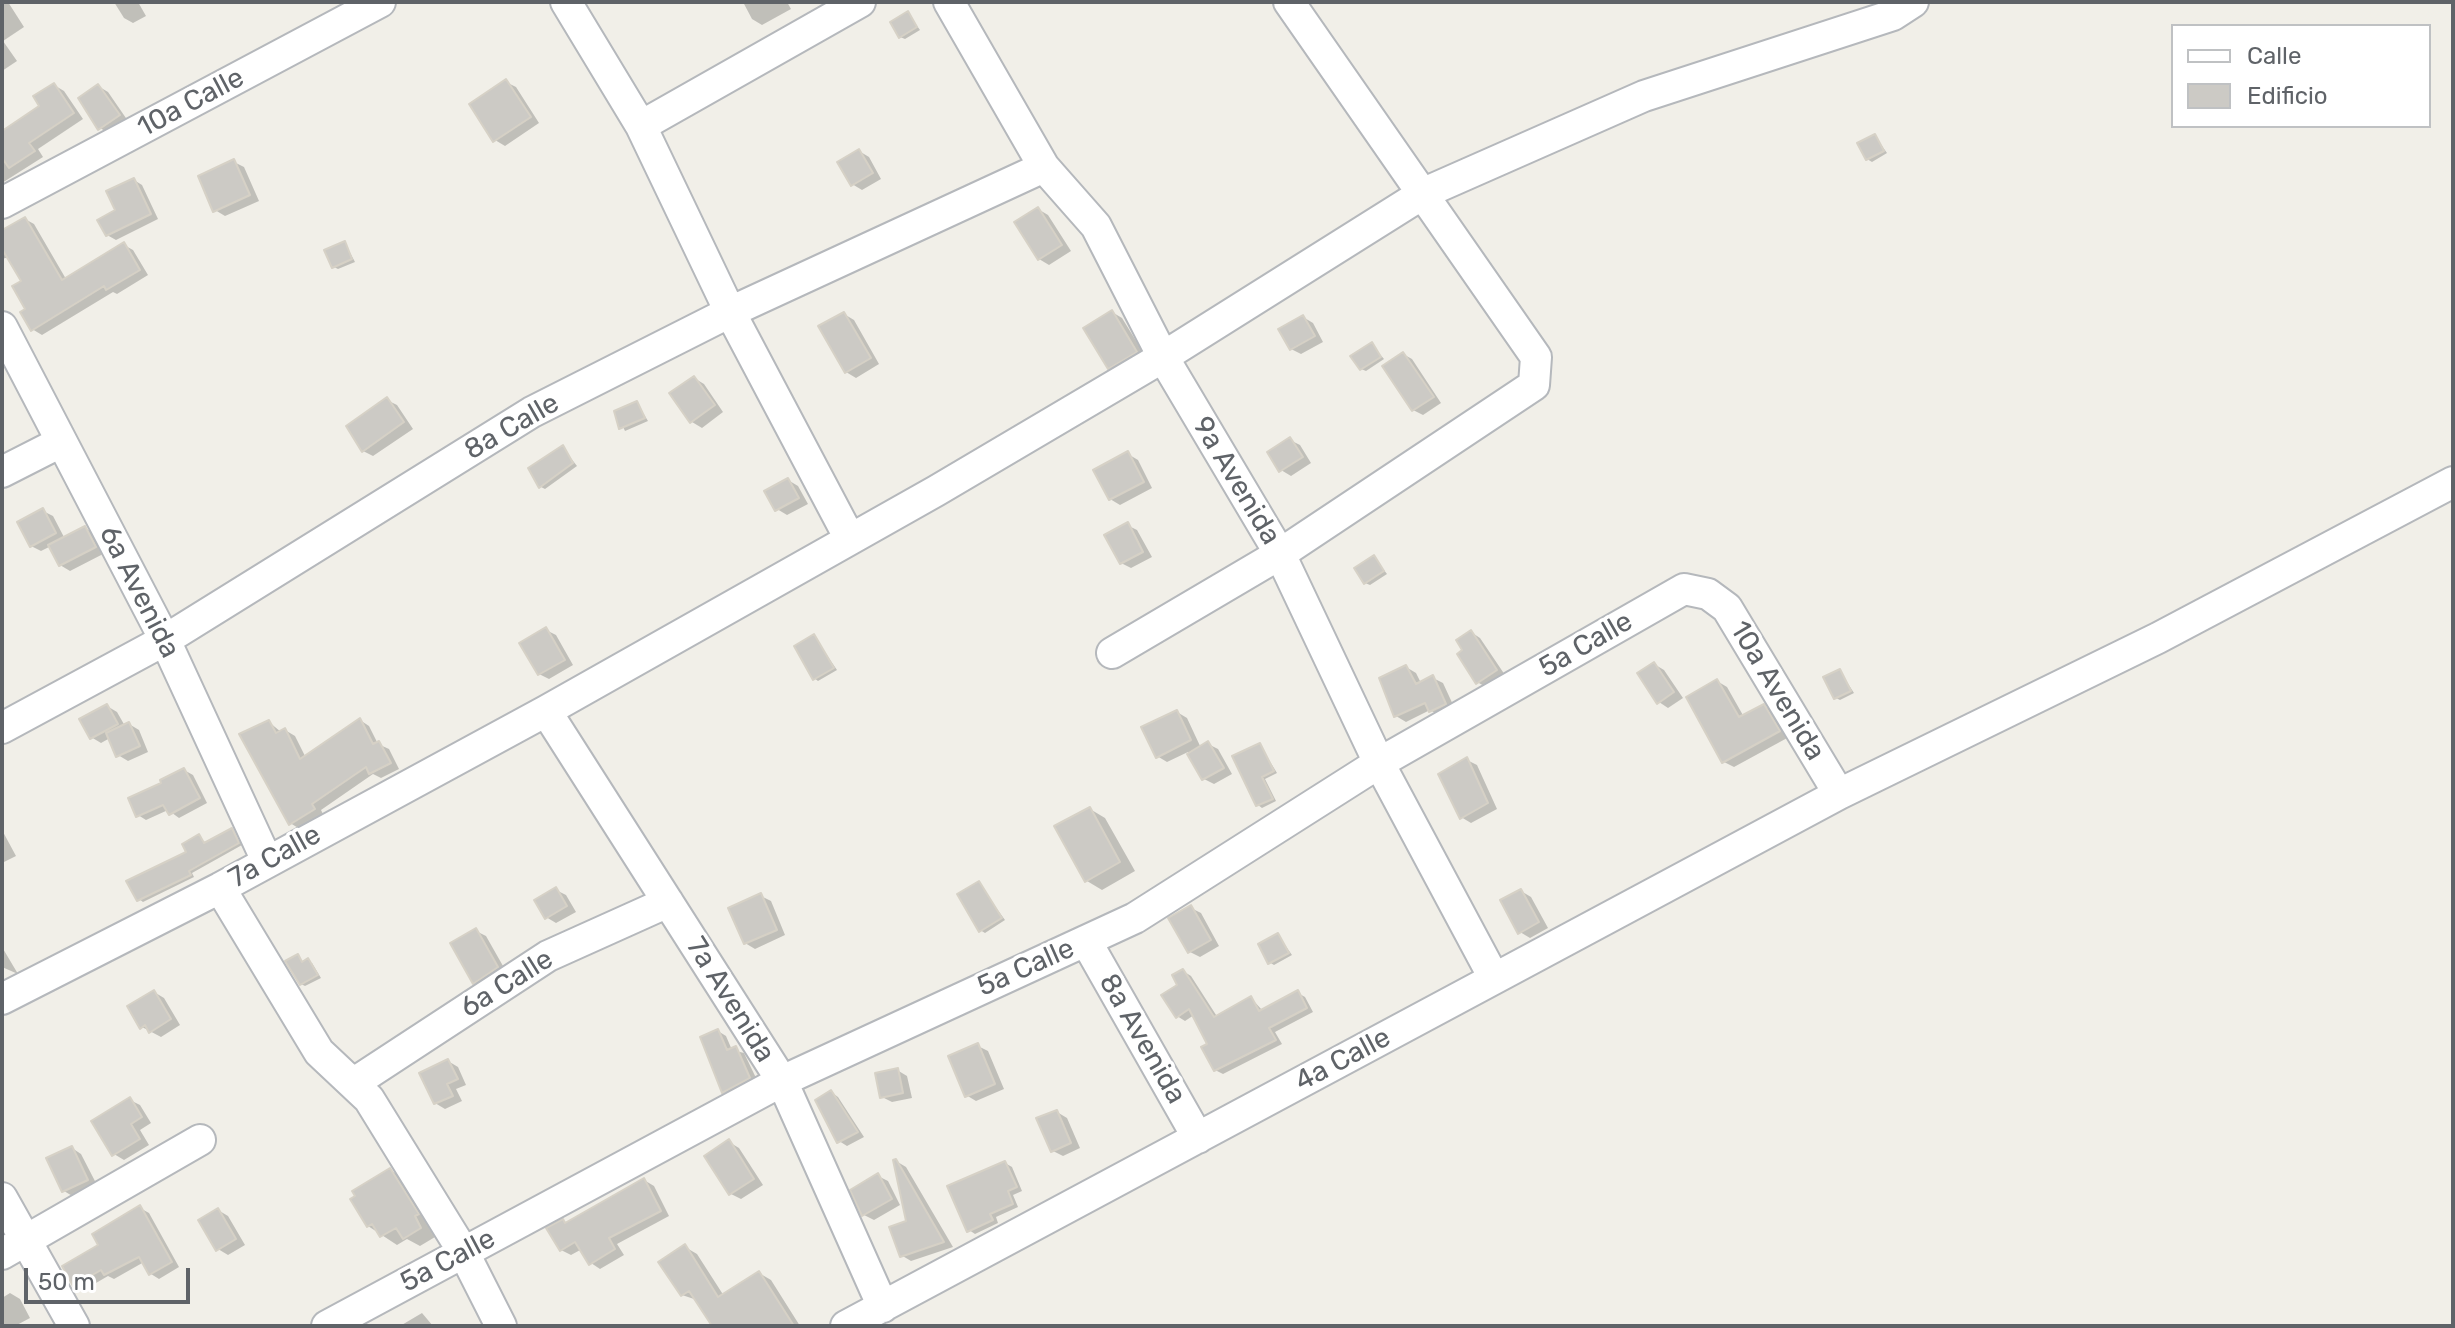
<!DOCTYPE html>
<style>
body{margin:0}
#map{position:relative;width:2455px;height:1328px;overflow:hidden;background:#f1efe8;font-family:Rubik,sans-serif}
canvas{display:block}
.frame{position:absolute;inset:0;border:4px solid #5f6368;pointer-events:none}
.legend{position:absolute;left:2171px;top:24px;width:260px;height:104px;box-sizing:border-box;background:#fff;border:2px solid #bfc1c3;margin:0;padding:10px 14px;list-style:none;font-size:24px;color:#5f6368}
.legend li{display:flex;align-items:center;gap:16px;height:40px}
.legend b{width:40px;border:2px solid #bfc1c3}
.scale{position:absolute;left:24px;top:1268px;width:166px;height:36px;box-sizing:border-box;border:4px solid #5f6368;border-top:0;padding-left:10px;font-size:24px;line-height:28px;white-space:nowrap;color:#5f6368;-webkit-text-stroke:6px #fff;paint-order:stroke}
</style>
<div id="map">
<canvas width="2455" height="1328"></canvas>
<div class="frame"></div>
<ul class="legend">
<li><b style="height:10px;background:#fff"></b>Calle</li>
<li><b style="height:22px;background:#cccac5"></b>Edificio</li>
</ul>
<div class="scale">50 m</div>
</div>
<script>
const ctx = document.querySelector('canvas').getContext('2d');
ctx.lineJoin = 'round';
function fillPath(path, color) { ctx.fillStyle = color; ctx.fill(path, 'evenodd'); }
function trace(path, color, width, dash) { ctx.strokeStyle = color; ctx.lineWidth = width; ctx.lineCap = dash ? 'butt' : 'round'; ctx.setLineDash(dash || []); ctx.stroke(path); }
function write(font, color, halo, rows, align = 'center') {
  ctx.font = font + ' Rubik,sans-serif'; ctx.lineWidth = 7; ctx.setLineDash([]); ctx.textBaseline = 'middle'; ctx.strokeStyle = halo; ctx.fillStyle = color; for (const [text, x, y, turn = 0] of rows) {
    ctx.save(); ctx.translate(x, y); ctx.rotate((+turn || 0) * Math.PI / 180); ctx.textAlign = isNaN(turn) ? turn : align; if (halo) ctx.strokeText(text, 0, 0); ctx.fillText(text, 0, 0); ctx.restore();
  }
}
fillPath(new Path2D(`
 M2,2H8L24,27L3,41L17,61L2,71Z
 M114,2H138L146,16L133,23L124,18Z
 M743,2H787L791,9L762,25L752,19Z
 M908,13L920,30L905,39L900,37Z
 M506,82L516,87L539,123L505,146L495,140Z
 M54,85L64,91L83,119L38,149L43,157L2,183V128L5,132L42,107Z
 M98,86L108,92L128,121L110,134L100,128Z
 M1875,136L1887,153L1872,162L1867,159Z
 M859,151L869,157L881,179L862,190L852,184Z
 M234,162L244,167L259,201L225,216L215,210Z
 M134,180L142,185L158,219L116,240L107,235Z
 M1038,209L1048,215L1071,251L1049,265L1039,259Z
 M25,219L34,224L66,279L124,245L133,250L148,275L117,294L113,292L42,335L32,329L23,282L9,257L2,259V232Z
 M345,243L355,262L338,269L334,267Z
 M1112,312L1122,318L1146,357L1119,373L1109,367Z
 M844,314L854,320L879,364L856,378L846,372Z
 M1303,317L1313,323L1323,342L1301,354L1291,349Z
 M1372,345L1384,359L1366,371L1361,369Z
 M1403,354L1412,359L1441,403L1423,415L1413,410Z
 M694,378L704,384L723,412L702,428L692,422Z
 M387,400L397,405L413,429L373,456L363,451Z
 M637,403L648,421L625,431L616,412Z
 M1290,440L1300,445L1311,463L1291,476L1281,470Z
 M563,448L577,466L545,489L541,487Z
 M1128,454L1138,460L1152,488L1120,505L1110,499Z
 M788,480L798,486L808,504L787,515L777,509Z
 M43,511L53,516L65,539L85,528L95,534L105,553L70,571L60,565L51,546L41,551L31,546Z
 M1127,525L1137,530L1152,557L1131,568L1121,563Z
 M1374,557L1387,574L1370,585L1365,583Z
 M546,630L556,635L573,665L549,679L539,674Z
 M1471,632L1480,638L1505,675L1486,687L1477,682Z
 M814,636L837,670L818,681L814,678Z
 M1654,664L1664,670L1683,698L1668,708L1659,702Z
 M1406,667L1416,673L1421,683L1433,678L1443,683L1455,709L1440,716L1430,710L1406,722L1396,716Z
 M1840,671L1854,693L1840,700L1836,698Z
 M1717,681L1727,687L1744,717L1764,706L1774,712L1789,737L1734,767L1724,762Z
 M107,706L117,712L125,726L129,724L139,730L148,752L128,761L118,755L110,738L101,743L91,737Z
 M1177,712L1187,718L1201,748L1208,744L1218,749L1232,774L1214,784L1204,779L1188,752L1167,762L1157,756Z
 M360,720L369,726L378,744L389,749L399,769L381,778L373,774L321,810L323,814L300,829L290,823L269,722L281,732L285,730L295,736L306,758Z
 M1260,745L1277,773L1265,779L1276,801L1262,808L1258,805Z
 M1467,760L1477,765L1497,809L1471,823L1461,817Z
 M184,770L193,775L207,803L179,818L168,810L146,820L138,815L164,784Z
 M1090,809L1105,818L1135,871L1102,890L1087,881Z
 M2,830L16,856L2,863Z
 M232,831L242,845L192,873L194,877L143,902L139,899L189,853L199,837L206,844Z
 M979,884L1005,920L985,933L980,930Z
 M556,890L566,895L576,912L556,923L546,917Z
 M1521,891L1531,897L1548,928L1530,938L1520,932Z
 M761,896L771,901L785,935L755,949L745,943Z
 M1191,908L1201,913L1219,946L1200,957L1190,952Z
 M476,931L486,936L507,973L484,988L474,982Z
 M1278,935L1292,955L1274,965L1269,962Z
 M2,947L18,974L2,967Z
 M298,957L304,963H312L321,978L305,986L301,984Z
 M1183,971L1191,976L1218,1018L1251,998L1263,1011L1298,993L1305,997L1313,1012L1275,1032L1282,1044L1223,1074L1215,1070L1210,1045L1194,1015L1185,1021L1177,1016Z
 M154,992L164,998L180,1025L161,1037L142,1027Z
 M718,1031L726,1036L732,1050L744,1053L758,1082L732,1096L724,1091Z
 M978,1046L988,1051L1004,1089L976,1101L966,1095Z
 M448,1061L458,1067L466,1085L456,1089L462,1101L445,1109L435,1103Z
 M897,1070L907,1076L912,1098L892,1102L882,1097Z
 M831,1092L838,1097L864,1137L847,1146L839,1141Z
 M130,1100L140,1105L151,1123L140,1130L149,1145L124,1160L114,1154Z
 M1057,1112L1067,1118L1080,1148L1063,1156L1053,1151Z
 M729,1142L739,1148L763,1185L741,1199L731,1194Z
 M72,1148L81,1154L97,1185L74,1197L64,1191Z
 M896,1161L906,1167L953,1247L911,1261L901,1255L908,1223Z
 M1005,1163L1012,1167L1022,1191L1013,1195L1018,1207L996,1217L998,1223L975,1234L969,1230Z
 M390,1170L406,1179L433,1223L429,1226L435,1237L420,1246L407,1239L397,1245L368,1226Z
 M878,1176L888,1181L900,1205L874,1220L864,1215Z
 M644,1180L654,1186L669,1216L617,1244L624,1255L600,1269L591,1263L582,1249L571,1255L561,1250L563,1222L567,1224Z
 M140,1208L149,1213L179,1267L159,1279L151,1274L144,1262L114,1279L108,1276L84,1290L75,1285L100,1245Z
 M218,1210L228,1216L245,1245L228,1255L218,1249Z
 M685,1247L697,1254L724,1296L759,1273L771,1280L800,1326H711L714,1324L697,1300L682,1295Z
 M10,1293L20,1299L30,1318L15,1326H2V1298Z
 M422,1313L433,1326H400Z`), '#0003');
const building = new Path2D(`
 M908,11L917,27L899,38L890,22Z
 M506,79L531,117L493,142L469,104Z
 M54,83L74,113L29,143L35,151L9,168L2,158V131L39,106L33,96Z
 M98,84L120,115L98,130L78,98Z
 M1875,134L1884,151L1866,160L1857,143Z
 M859,149L873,173L851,186L837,162Z
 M234,159L250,195L213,212L198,176Z
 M134,178L151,214L106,236L97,220L115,210L106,191Z
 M1038,207L1062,245L1038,260L1014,222Z
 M25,217L62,280L124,242L140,270L106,290L104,286L31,331L20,312L25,309L12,286L21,281L2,249V230Z
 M345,241L352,259L332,268L324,250Z
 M1112,310L1137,352L1108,369L1083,328Z
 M844,312L871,358L845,373L818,326Z
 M1303,315L1315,336L1290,350L1278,329Z
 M1372,342L1381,357L1360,370L1350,356Z
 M1403,352L1434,397L1412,411L1382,366Z
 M694,376L715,405L690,423L669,393Z
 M387,397L404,422L362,452L346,426Z
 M637,401L645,418L619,429L614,411Z
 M1290,437L1303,457L1279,472L1267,452Z
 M563,445L573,463L539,488L528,468Z
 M1128,451L1144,482L1109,500L1093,470Z
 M788,478L799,498L775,511L764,491Z
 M43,508L56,533L30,547L17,522Z
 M1128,522L1143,552L1120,564L1104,535Z
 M85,526L96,547L59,566L48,545Z
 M1374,555L1384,571L1364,584L1354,568Z
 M546,627L565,660L538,675L519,643Z
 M1471,630L1497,670L1476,684L1457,654L1462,650L1456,640Z
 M814,634L834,668L813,680L794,646Z
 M1654,662L1674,692L1657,704L1637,673Z
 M1406,665L1416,684L1433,675L1446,704L1429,712L1425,703L1394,717L1379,678Z
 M1840,669L1851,691L1834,699L1823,677Z
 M1717,679L1739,717L1764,704L1780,731L1722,763L1686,697Z
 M107,704L118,724L90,739L79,719Z
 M1177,710L1191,740L1156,758L1141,727Z
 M360,718L373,744L379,741L391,763L369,774L366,767L312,804L315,809L289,825L239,734L269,720L276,733L285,728L300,759Z
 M129,722L140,746L116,757L106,733Z
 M1208,741L1224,768L1202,780L1187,754Z
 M1260,743L1274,771L1262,777L1273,799L1256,806L1232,756Z
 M1467,757L1488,803L1460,819L1438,774Z
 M184,768L200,798L169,815L163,805L136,817L128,798L161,783L160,780Z
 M1090,807L1120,862L1085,882L1054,826Z
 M232,828L239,843L189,871L191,875L137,901L126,881L186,852L182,844L199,834L204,843Z
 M979,881L1002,918L979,932L957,894Z
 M556,887L567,906L545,919L534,900Z
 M1521,889L1539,922L1518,934L1500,900Z
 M761,893L777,930L744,944L728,908Z
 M1191,905L1211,940L1188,953L1168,918Z
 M476,928L498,967L473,984L450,943Z
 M1278,933L1289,953L1268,964L1258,944Z
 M298,954L302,962L308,958L318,975L300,985L285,961Z
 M1183,969L1214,1017L1251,996L1259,1011L1298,990L1307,1008L1269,1028L1276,1040L1214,1071L1201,1047L1207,1044L1189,1009L1176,1018L1161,995L1177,985L1172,975Z
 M154,990L171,1019L149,1033L145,1025L140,1029L127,1006Z
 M718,1029L727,1050L736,1046L750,1078L722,1093L700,1037Z
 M978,1043L995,1084L965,1097L948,1056Z
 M448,1059L458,1079L447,1084L453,1096L434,1104L419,1073Z
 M898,1068L903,1093L880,1098L875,1073Z
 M831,1090L858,1132L837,1143L815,1100Z
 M130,1097L142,1117L131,1124L140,1139L112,1156L91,1121Z
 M1057,1110L1071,1143L1051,1152L1036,1118Z
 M729,1139L754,1179L729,1195L704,1156Z
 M72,1146L88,1180L62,1192L46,1158Z
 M896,1159L944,1242L900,1257L889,1227L906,1221L893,1160Z
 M1005,1161L1017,1187L1008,1191L1013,1204L990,1214L993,1220L967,1232L947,1186Z
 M390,1168L419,1214L415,1216L421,1228L403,1239L396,1228L380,1237L372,1224L367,1227L350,1199L355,1196L352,1191Z
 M878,1173L892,1199L862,1216L850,1190Z
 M644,1178L661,1211L609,1238L615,1249L589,1265L575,1242L560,1251L546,1228L563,1219L565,1223Z
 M140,1205L172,1262L149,1275L139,1257L104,1275L101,1270L73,1286L62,1266L98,1245L92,1234Z
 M218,1208L236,1239L216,1251L198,1220Z
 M685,1244L718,1297L759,1271L794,1326H712L689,1291L681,1296L658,1262Z`);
fillPath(building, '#cccac5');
trace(building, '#d6d1c6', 2);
const minor = new Path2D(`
 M566,2L641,126L730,312L850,539
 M949,2L1044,167L1096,226L1163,357L1280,554L1379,763L1494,978
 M641,126L860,2
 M2,203L380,2
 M2,327L165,640L267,861
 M2,472L61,442
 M1112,653L1280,554L1534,385L1536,357L1289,2
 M546,711L782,1081L883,1307
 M2,728L165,640L532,412L730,312L1044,167
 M220,888L319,1052L369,1099L464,1253L501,1326
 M1086,941L1198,1138
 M2,999L220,888L546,711L936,491L1163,357L1424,193L1644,96L1893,15L1913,2
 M354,1083L548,956L668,902
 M2,1198L74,1326
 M2,1254L200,1140
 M327,1326L782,1081L1135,918L1379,763L1684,589L1708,594L1727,608L1839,794
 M846,1326L1839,794L2158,638L2453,482`);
trace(minor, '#b5b8bc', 34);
trace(minor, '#fff', 30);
write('28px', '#5f6368', '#fff', [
 ["10a Calle",191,103,-28],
 ["8a Calle",512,427,-30],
 ["9a Avenida",1236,481,59],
 ["6a Avenida",139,592,63],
 ["5a Calle",1586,645,-30],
 ["10a Avenida",1777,691,59],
 ["7a Calle",275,857,-29],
 ["5a Calle",1026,968,-24],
 ["6a Calle",507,984,-32],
 ["7a Avenida",730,1000,58],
 ["8a Avenida",1142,1039,60],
 ["4a Calle",1343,1060,-28],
 ["5a Calle",448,1261,-28]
]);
</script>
